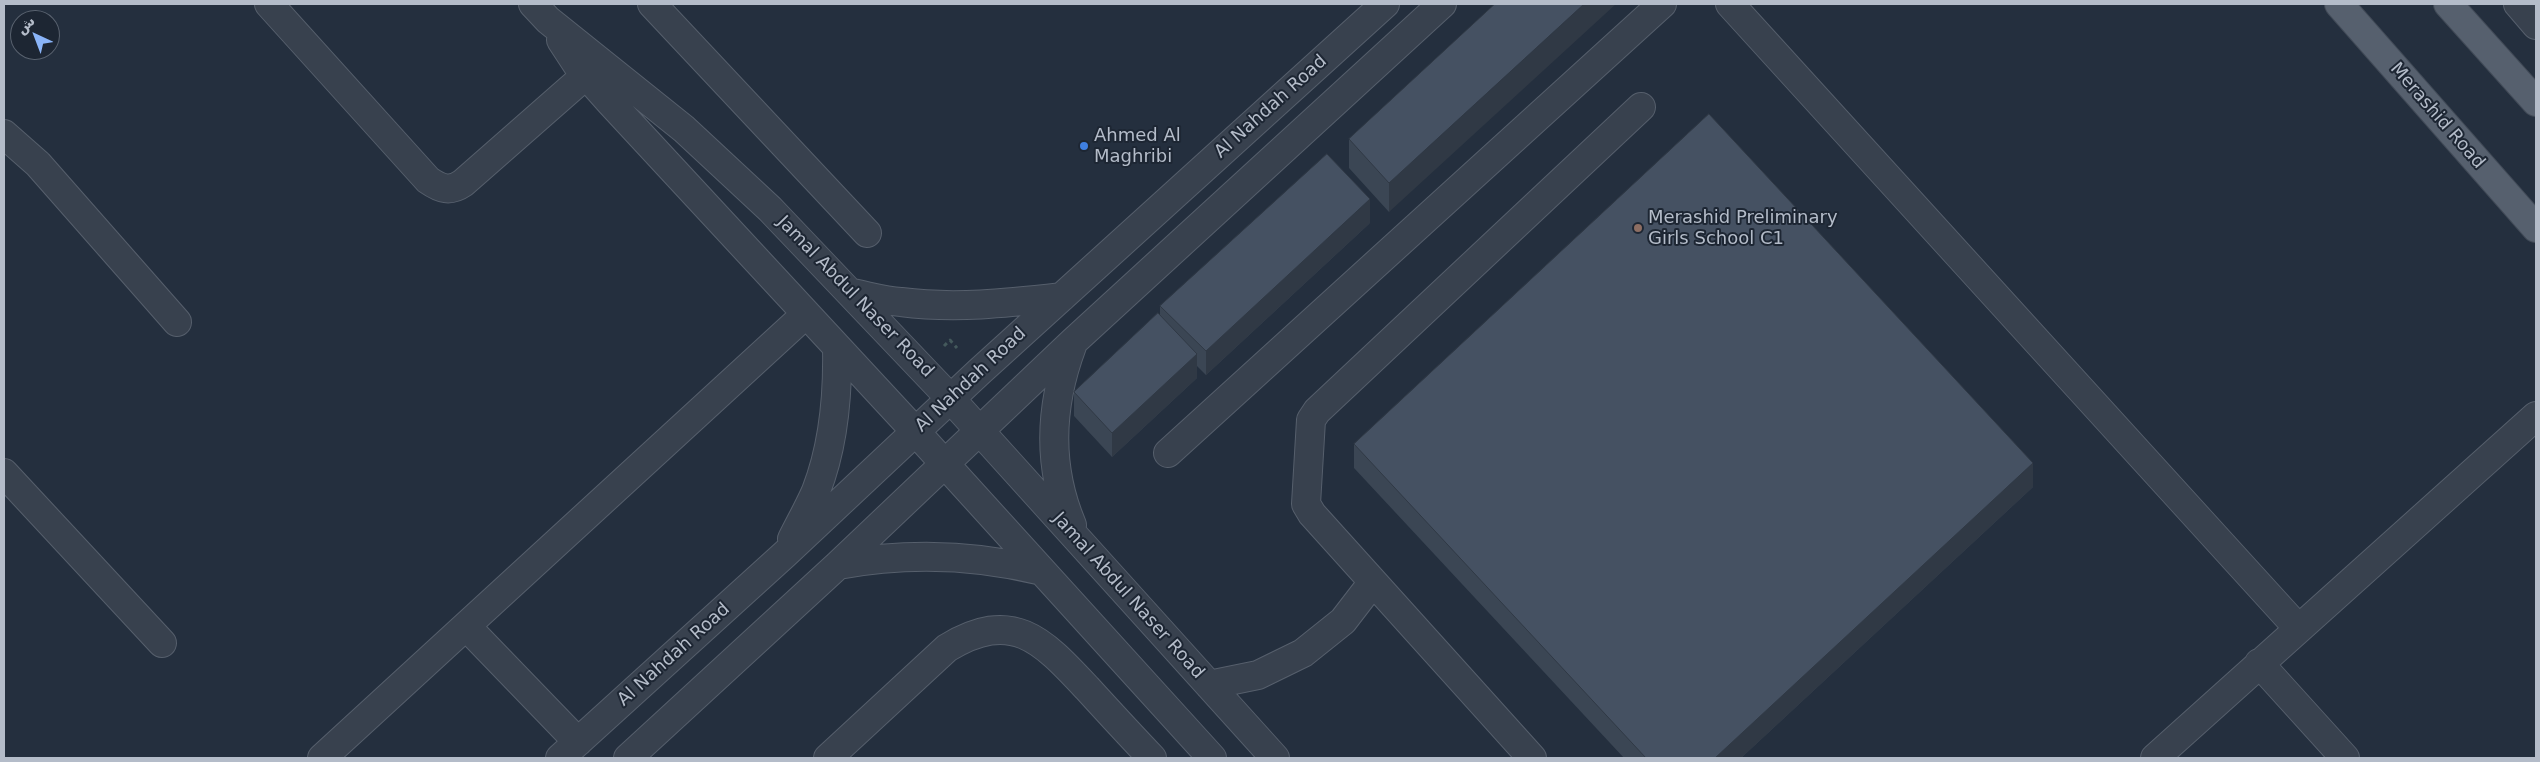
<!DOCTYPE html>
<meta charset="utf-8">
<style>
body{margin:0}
#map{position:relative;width:2540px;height:762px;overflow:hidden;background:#242f3e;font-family:"DejaVu Sans","Noto Naskh Arabic",sans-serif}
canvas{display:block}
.frame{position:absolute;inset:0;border:5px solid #b4bcc9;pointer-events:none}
.north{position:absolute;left:10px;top:10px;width:50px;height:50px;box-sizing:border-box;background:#1d2633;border:1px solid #59626f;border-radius:50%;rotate:317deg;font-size:14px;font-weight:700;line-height:20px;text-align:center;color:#b4bcc9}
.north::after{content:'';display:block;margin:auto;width:18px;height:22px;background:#8ab4f8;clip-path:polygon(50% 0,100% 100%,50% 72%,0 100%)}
</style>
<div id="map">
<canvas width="2540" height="762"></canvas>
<div class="frame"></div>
<div class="north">ش</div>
</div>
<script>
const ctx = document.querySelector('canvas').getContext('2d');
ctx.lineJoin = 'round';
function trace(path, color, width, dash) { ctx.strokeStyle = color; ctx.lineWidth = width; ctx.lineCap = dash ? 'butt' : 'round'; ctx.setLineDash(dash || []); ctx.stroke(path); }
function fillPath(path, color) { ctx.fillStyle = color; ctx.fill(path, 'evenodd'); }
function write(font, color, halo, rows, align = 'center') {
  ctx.font = font + ' "DejaVu Sans",sans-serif'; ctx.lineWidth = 4; ctx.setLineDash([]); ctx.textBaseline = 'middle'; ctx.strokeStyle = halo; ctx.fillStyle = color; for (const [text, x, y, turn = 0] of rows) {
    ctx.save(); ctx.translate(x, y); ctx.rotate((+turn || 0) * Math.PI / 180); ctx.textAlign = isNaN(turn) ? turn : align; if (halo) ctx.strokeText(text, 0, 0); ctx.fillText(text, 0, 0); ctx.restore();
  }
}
const minor = new Path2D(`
 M269,4L428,180C441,189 450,192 463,183L586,75
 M533,4L548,20L684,129L770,209L950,398L1275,758
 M652,4L867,233
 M1730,4L2298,628
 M2518,4L2536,25
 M561,40L578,66L610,102L915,431L1212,758
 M4,134L38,164L177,322
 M852,293C868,296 885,301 901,302C955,309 1008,303 1062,297
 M1168,453L1662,4
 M4,473L162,643
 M1072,525C1047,466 1050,405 1072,346
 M792,539C800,523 809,507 816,491C834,445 838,396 837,348
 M838,565C908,552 973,554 1042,571
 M466,626L578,742
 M2259,663L2345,758
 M1209,685L1258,675L1303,653L1343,621L1373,582
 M322,758L806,314
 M560,758L785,554L979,372L1385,4
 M628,758L838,565L1073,342L1442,4
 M828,758L947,648C1013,608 1042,640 1087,688C1108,711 1130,735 1152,758
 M1532,758L1312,514L1306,504L1311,420L1317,411L1641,107
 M2155,758L2536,416`);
const major = new Path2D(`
 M2339,4L2536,228
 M2448,4L2536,102`);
trace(minor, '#565f6c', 30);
trace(major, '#414a57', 30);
trace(new Path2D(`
 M944,346L950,340L957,348`), '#44595c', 3, [4, 4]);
trace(minor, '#38414e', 28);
trace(major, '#56606e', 28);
fillPath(new Path2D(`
 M1495,4L1389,212L1349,168V139Z
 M1370,223L1206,375L1197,366V378L1112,457L1074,416V392L1160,315V306Z
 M1354,444L2033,487L1741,758H1624L1354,468Z`), '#3b4654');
fillPath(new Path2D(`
 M1584,4H1616L1389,212V183Z
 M1370,199V223L1206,375V351Z
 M1197,354V378L1112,457V433Z
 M2033,463V487L1741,758H1715Z`), '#303945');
const building = new Path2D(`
 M1495,4H1584L1389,183L1349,139Z
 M1709,114L2033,463L1715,758H1646L1354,444Z
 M1327,154L1370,199L1206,351L1160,306Z
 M1158,313L1197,354L1112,433L1074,392Z`);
fillPath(building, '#455162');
trace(building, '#303945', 1);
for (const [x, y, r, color] of [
 [1084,146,5,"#3f7fe0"],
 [1638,228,5,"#8d6e63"]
]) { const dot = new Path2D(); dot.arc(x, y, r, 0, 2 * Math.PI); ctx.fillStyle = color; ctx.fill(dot); trace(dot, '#1d2633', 2); }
write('18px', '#b4bcc9', '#1d2633', [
 ["Al Nahdah Road",1271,107,-42],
 ["Merashid Road",2437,116,49],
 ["Jamal Abdul Naser Road",855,297,46],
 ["Al Nahdah Road",971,380,-43],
 ["Jamal Abdul Naser Road",1128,596,48],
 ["Al Nahdah Road",674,655,-42]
]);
write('18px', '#b4bcc9', '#1d2633', [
 ["Ahmed Al",1094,136],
 ["Maghribi",1094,157],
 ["Merashid Preliminary",1648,218],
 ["Girls School C1",1648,239]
], 'left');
</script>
